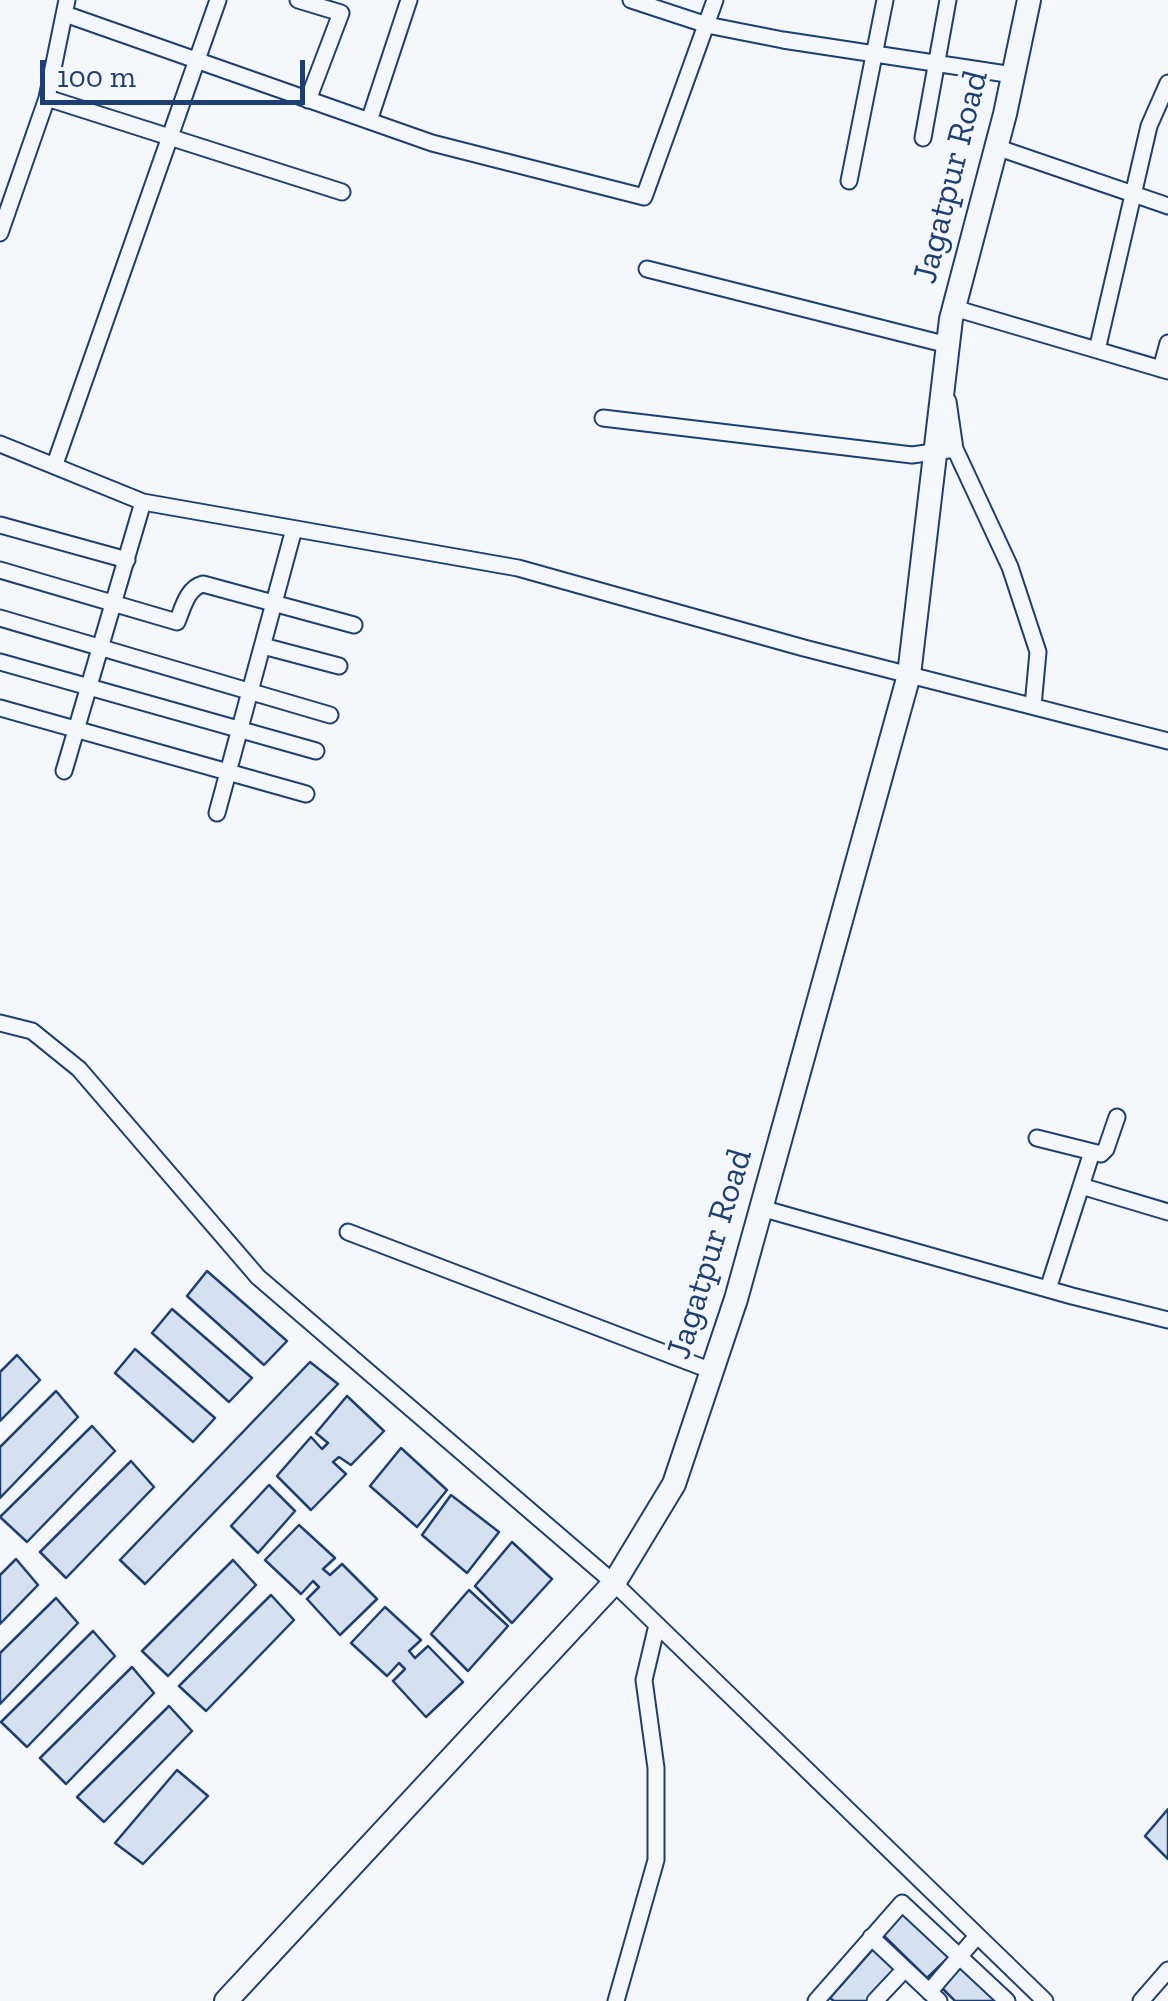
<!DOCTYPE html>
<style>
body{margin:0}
#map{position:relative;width:1168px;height:2001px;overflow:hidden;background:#f4f7fb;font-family:"Zilla Slab",serif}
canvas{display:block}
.scale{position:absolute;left:40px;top:60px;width:265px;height:45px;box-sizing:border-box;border:5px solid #1d3f73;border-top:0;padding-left:12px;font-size:30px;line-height:35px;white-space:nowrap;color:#1d3f73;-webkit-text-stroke:8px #f4f7fb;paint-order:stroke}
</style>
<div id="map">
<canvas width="1168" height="2001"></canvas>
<div class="scale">100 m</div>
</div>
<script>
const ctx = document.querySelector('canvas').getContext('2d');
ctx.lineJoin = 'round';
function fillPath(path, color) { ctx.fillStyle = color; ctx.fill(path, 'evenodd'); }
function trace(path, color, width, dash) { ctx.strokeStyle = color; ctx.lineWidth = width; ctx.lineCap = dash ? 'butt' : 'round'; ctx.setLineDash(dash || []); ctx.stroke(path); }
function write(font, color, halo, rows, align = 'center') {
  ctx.font = font + ' "Zilla Slab",serif'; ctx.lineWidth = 8; ctx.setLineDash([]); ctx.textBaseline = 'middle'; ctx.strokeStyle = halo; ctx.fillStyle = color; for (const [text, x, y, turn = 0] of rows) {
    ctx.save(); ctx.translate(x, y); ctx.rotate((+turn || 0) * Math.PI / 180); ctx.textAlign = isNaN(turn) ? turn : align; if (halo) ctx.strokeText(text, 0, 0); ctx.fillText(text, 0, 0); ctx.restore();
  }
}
const building = new Path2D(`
 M207,1271L287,1341L264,1365L187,1296Z
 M172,1309L252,1378L229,1402L152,1333Z
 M135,1349L215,1418L193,1442L115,1373Z
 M17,1355L40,1380L0,1421V1372Z
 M310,1362L338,1384L145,1584L120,1560Z
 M56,1391L78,1417L0,1498V1447Z
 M347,1396L384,1431L351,1465L339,1457L333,1462L346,1474L311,1510L277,1476L311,1437L322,1449L328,1443L316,1433Z
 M92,1426L115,1451L27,1542L0,1517Z
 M401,1448L447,1490L417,1527L370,1486Z
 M131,1461L154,1487L66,1578L40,1552Z
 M269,1485L295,1511L258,1553L231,1526Z
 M451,1495L499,1532L467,1573L422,1535Z
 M299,1525L335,1558L323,1569L330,1575L342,1564L377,1599L340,1635L307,1599L319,1587L313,1581L301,1594L265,1560Z
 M512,1542L552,1579L512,1623L475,1586Z
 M16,1559L38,1585L0,1624V1575Z
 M233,1560L256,1585L168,1676L142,1651Z
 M469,1590L508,1626L468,1671L431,1634Z
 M271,1595L294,1620L206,1711L179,1686Z
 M56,1598L78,1623L0,1704V1653Z
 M385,1607L421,1640L409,1651L415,1658L428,1646L463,1682L426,1717L393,1681L405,1669L399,1663L387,1676L351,1643Z
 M93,1631L115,1656L27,1747L1,1722Z
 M132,1667L154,1693L66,1784L40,1758Z
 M169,1706L192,1731L104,1822L77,1797Z
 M177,1770L208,1796L143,1864L115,1843Z
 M1168,1809V1859L1145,1836Z
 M904,1909L950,1956L927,1978L881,1933Z
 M874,1948L898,1970L868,2001H834L830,1998Z
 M964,1964L1001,2001H955L941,1987Z`);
fillPath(building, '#d5e0f0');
trace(building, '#1d3f73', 2.5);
const street = new Path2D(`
 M298,0L341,13L308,100
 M631,0L707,25L783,40L1013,75
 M65,14L432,143L644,197L715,0
 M47,98L342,192
 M369,121L409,0
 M923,138L948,0
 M996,147L1168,206
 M849,181L885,0
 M0,233L47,98L67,0
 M647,269L948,345
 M954,308L1168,371
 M1097,350L1149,126L1168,83
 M1161,369L1168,343
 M948,401L955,449L1010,567L1038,652L1033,706
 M603,418L912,455L955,449
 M0,444L143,502L518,568L804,648L1168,741
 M55,464L218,0
 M0,525L127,560
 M0,570L177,622C183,608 187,588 203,584L354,625
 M0,618L330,715
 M263,646L339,666
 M0,662L316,751
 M0,708L306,794
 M64,771L143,502
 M217,813L294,529
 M0,1023L32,1031L79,1069L258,1277L614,1583L1045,2001
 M1037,1138L1101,1154L1106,1149L1117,1117
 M1081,1186L1168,1212
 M761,1208L1072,1296L1168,1320
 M348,1232L712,1371
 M1048,1289L1092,1152
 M871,1937L939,2001
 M929,1992L977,1936
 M616,2001L656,1860V1768L644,1680L657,1625
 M816,2001L902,1903L1007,2001
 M875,2001L905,1969
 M1141,2001L1168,1970`);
const secondary = new Path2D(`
 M226,2001L614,1583L674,1484L736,1299L909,675L951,319L1005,114L1029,0`);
trace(street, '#1d3f73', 19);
trace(secondary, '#1d3f73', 26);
trace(street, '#f4f7fb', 15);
trace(secondary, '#f4f7fb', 22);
write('35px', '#1d3f73', '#f4f7fb', [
 ["Jagatpur Road",951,177,-76],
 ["Jagatpur Road",710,1254,-73]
]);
</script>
